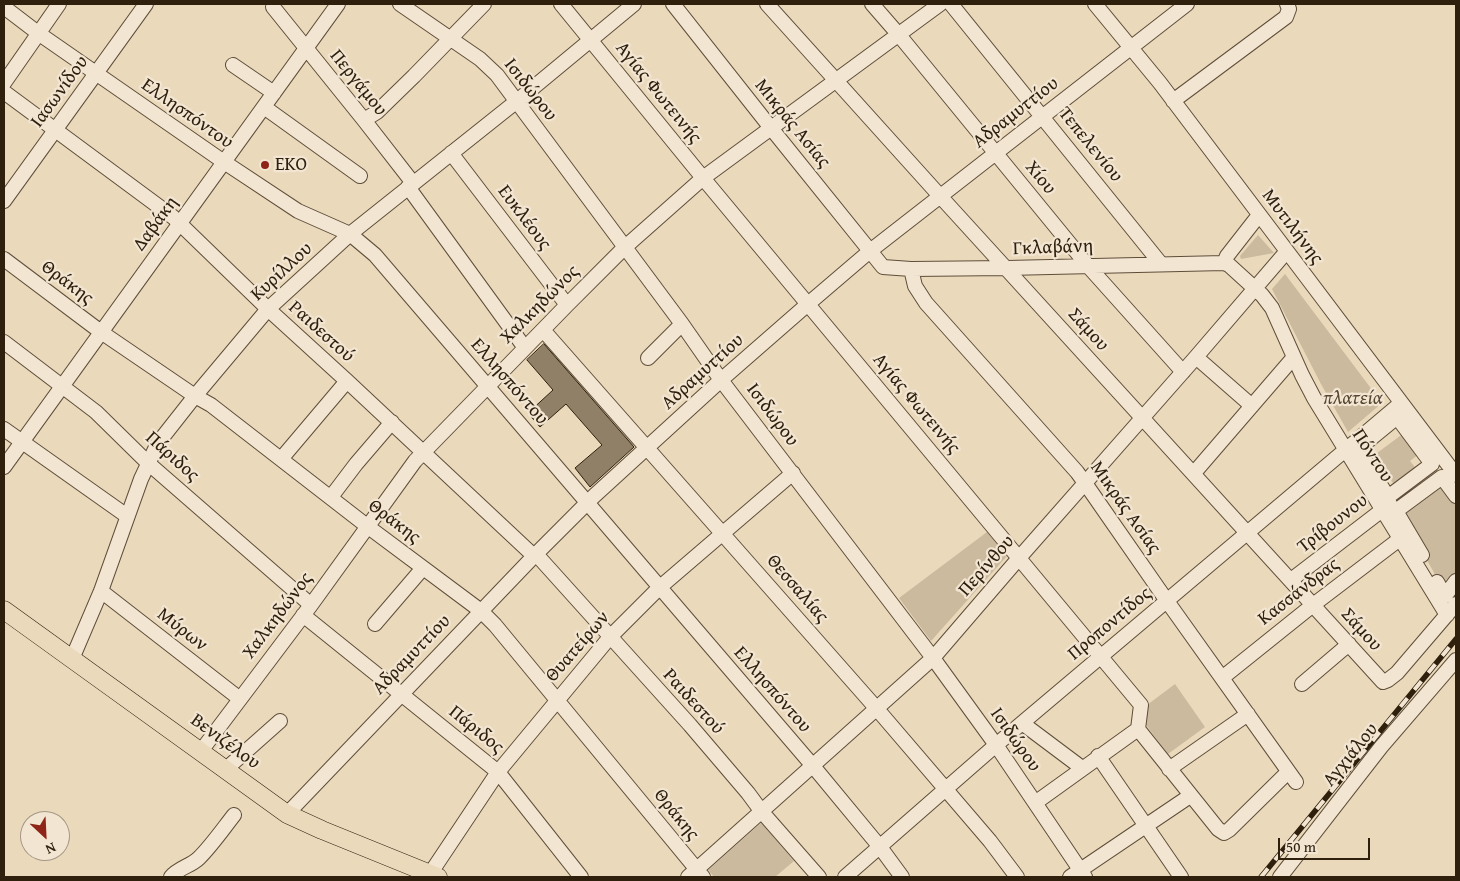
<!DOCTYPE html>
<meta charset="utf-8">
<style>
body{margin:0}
#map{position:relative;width:1460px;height:881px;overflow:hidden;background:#ebd9bc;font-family:"Gentium Book Plus",serif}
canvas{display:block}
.frame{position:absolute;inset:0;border:5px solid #2f200d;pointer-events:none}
.north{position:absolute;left:20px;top:811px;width:50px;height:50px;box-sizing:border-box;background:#f2e6d3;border:1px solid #a49784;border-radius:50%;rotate:155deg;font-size:14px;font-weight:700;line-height:20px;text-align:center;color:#2f200d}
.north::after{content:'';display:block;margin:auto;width:18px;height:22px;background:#8f2418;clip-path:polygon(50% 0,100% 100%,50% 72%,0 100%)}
.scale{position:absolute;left:1278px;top:838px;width:92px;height:22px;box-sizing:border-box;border:2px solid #2f200d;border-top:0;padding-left:6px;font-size:15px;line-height:18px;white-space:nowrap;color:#2f200d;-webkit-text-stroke:4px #f2e6d3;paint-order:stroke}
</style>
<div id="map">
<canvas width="1460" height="881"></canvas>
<div class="frame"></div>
<div class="north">N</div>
<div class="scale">50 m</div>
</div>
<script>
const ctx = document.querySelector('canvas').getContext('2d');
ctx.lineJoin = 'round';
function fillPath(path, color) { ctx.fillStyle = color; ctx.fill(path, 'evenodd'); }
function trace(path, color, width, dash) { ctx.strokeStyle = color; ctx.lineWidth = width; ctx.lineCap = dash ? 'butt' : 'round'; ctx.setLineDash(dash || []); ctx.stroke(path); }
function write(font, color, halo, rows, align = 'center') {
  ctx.font = font + ' "Gentium Book Plus",serif'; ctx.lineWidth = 4.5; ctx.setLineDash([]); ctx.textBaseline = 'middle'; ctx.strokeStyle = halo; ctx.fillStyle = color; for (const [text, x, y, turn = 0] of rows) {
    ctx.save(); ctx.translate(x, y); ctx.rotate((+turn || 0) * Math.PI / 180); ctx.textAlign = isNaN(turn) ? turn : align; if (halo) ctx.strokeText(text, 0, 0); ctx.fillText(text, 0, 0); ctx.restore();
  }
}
fillPath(new Path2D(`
 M1258,235L1274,253L1241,259L1240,256Z
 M1285,274L1382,403L1348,432L1321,384L1272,289Z
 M1404,433L1420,453L1410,461L1418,471L1396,487L1373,456Z
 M1441,480L1456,500V576L1445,592L1399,511Z
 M987,532L1007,556L931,641L899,598Z
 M1175,684L1205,727L1168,754L1146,725L1147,705Z
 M761,823L794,861L775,877H714L708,870Z`), '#cbba9e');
fillPath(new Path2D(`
 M551,339L640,439L591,485L603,445L529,360Z`), '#0003');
const building = new Path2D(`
 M544,344L634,447L590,487L575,468L602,445L566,404L540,427L528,413L553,390L527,360Z`);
fillPath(building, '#918068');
trace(building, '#2f200d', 1);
const minor = new Path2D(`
 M400,4L480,59L497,75L682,324L721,380L933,658L996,745L1085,877
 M561,4L703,178L1141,705L1138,729L1218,829L1224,833L1229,830L1288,772
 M673,4L771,128L883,267L911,269L1007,268L1224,263L1229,265L1262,295L1272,308L1302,375L1314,398L1447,615
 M767,4L940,196L1383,682L1388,680L1397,673L1456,604
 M872,4L899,35L1088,266L1183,372
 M951,4L1161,264
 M1095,4L1160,83L1456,475
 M4,7L38,33L224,162L298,211L350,234L375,255L813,766L880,847L902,877
 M273,7L364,120L413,183
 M233,65L274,93
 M4,83L59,4
 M4,92L173,217L268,309L347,381L534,556
 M1173,101L1286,17L1289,9L1287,4
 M264,107L360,176
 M364,120L377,112L414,76L484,4
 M451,153L567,305
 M408,187L525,348
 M4,201L146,4
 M4,259L101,332L195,396L211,405L367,526L481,611L495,625L703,877
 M1224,263L1227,256L1259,215
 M911,269L915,286L926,303L1077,472L1085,483L1167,601L1296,782
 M543,330L877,709L990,841L1017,877
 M4,342L96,412L148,463L311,605
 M1196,357L1252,406
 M648,358L682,324
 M1397,417L1432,464L1388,497L1358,449Z
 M4,429L127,516
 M281,459L347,381
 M4,467L338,4
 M1194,473L1294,357
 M331,497L356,464L392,422
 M536,554L690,725L748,793L762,812L819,877
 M1422,555L1396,511L1442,477L1456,496
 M1291,580L1390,504
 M1437,582L1445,596L1456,581
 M101,591L240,699
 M303,615L498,772L581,877
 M375,624L423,568
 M72,659L101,591L141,479L158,443L195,396L268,309L350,234L517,101L634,4
 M1222,678L1313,605L1401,538
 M1302,684L1349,644
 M1022,723L1082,768
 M201,751L311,605L415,461L567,305L624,248L703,178L940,4
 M1098,756L1181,877
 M226,769L280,721
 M1169,769L1248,714
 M1035,803L1138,729
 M287,814L534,556L594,496L721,380L808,304L870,251L1187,4
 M171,877C178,868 191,866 199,858C212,845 223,829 234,815
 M428,877L498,772L610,637L659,588L793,473
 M688,877L933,658L1019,558L1196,357L1287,251
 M845,877L996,745L1401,403
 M1070,877L1190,796
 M1280,877L1381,747L1456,660`);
const major = new Path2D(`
 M4,610L287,814L322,830L438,877`);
trace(minor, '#5e4e39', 16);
trace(major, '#2f200d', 19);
trace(minor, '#f2e6d3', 14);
trace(major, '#ebd9bc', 18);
const rail = new Path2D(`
 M1261,877L1456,639`);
trace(rail, '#2f200d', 5.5);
trace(rail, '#f2e6d3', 4, [11]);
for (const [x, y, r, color] of [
 [265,165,5,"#8f2418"]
]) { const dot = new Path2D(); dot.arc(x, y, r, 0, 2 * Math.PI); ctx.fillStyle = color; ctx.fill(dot); trace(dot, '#f2e6d3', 2); }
write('19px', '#2f200d', '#f2e6d3', [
 ["Περγάμου",358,83,51],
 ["Ισιδώρου",530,90,52],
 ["Ιασωνίδου",60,92,-54],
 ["Αγίας Φωτεινής",658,93,51],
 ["Αδραμυττίου",1016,113,-38],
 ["Ελλησπόντου",187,114,35],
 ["Μικράς Ασίας",792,124,51],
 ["Τεπελενίου",1090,145,51],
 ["Χίου",1040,178,51],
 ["Ευκλέους",524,218,53],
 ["Δαβάκη",156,224,-54],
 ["Μυτιλήνης",1292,227,53],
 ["Γκλαβάνη",1053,248,-2],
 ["Κυρίλλου",282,272,-43],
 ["Θράκης",67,283,37],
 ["Χαλκηδώνος",540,305,-45],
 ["Σάμου",1088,330,48],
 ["Ραιδεστού",321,332,42],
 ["Αδραμυττίου",703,372,-42],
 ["Ελλησπόντου",509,382,49],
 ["Αγίας Φωτεινής",916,404,50],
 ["Ισιδώρου",772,415,53],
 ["Πόντου",1372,456,57],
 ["Πάριδος",172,457,42],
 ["Μικράς Ασίας",1125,508,55],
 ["Θράκης",394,522,37],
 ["Τρίβουνου",1333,524,-38],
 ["Περίνθου",987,566,-49],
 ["Θεσσαλίας",797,589,49],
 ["Κασσάνδρας",1299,592,-38],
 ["Χαλκηδώνος",278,616,-53],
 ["Προποντίδος",1110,624,-40],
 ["Μύρων",182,630,38],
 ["Σάμου",1361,630,48],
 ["Θυατείρων",578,647,-49],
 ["Αδραμυττίου",412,655,-46],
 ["Ελλησπόντου",772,690,49],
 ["Ραιδεστού",693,702,48],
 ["Πάριδος",476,730,39],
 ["Ισιδώρου",1015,740,55],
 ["Βενιζέλου",225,742,36],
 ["Αγχιάλου",1351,755,-51],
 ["Θράκης",676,815,51]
]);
write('19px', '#2f200d', '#f2e6d3', [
 ["ΕΚΟ",275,165]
], 'left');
write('italic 19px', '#564631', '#f2e6d3', [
 ["πλατεία",1353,399]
]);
</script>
